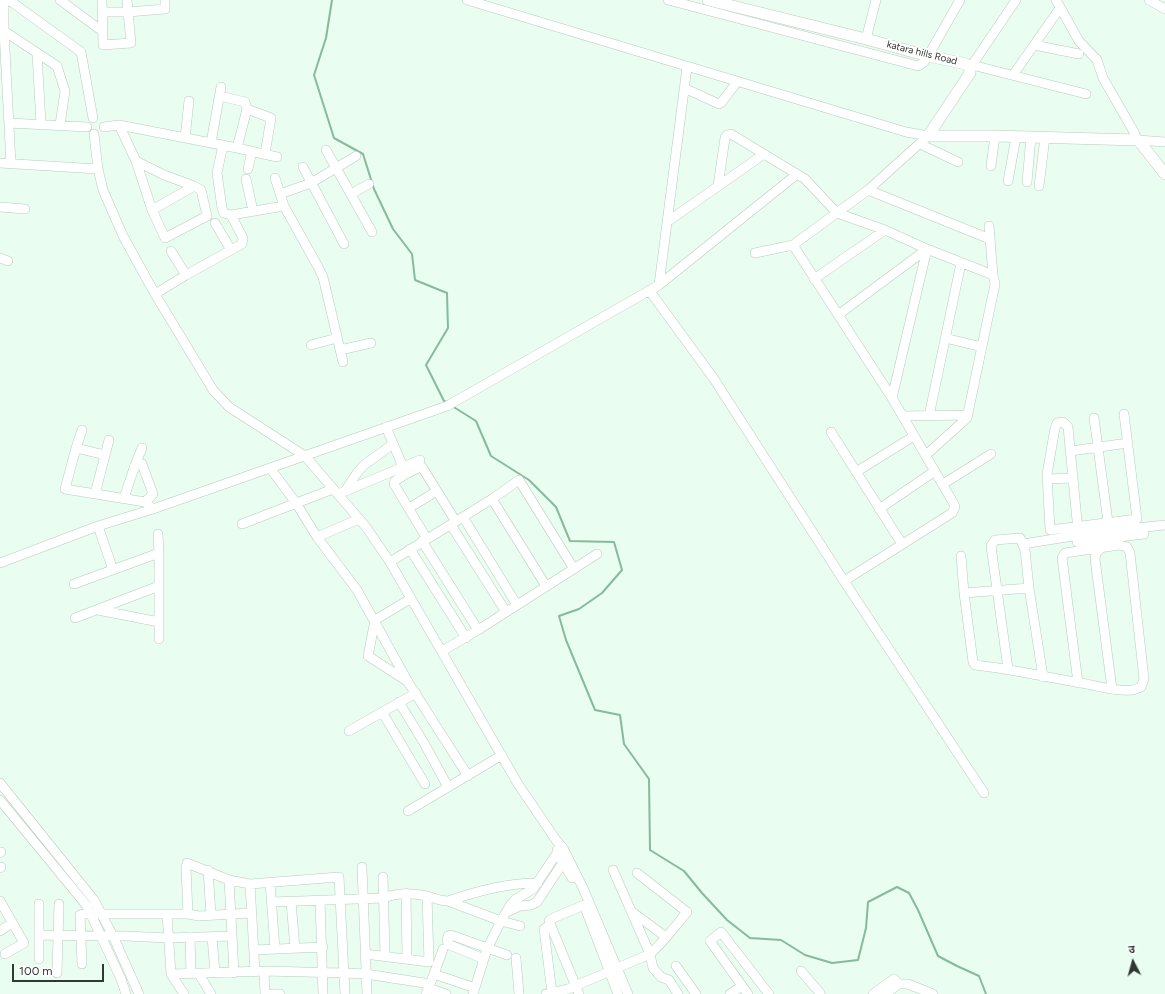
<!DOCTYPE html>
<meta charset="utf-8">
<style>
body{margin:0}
#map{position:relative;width:1165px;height:994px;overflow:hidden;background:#e9fdf0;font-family:Figtree,"Noto Sans Devanagari",sans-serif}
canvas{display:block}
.north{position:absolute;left:1113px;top:942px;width:40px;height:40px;-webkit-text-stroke:3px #fff;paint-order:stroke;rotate:354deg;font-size:11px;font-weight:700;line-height:16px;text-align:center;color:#303833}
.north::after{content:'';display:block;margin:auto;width:14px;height:18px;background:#303833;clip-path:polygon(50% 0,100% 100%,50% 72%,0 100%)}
.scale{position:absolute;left:12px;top:964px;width:92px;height:18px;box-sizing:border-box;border:2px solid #303833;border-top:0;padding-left:5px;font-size:12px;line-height:14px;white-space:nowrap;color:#303833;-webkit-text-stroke:3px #fff;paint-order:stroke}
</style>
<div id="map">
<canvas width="1165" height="994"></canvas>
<div class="north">उ</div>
<div class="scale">100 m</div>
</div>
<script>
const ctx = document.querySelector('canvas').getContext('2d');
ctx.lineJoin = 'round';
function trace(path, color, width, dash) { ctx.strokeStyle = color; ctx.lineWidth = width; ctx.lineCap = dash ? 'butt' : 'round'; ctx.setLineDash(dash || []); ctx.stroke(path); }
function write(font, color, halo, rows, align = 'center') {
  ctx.font = font + ' Figtree,sans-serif'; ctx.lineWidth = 4; ctx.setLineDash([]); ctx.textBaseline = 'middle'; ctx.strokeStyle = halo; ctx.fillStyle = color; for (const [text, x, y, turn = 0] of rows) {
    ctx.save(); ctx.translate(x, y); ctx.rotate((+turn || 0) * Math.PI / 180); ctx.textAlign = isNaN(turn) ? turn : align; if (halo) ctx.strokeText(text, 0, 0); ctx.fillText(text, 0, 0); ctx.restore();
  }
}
trace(new Path2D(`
 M332,0L326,38L314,75L334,138L363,154L374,189L393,229L412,254L415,280L447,293L448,328L426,365L444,401L447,402
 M452,406L476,421L491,456L529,480L556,507L570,541L614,542L622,570L602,593L579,609L559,616L566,640L595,710L620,715L624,744L649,779L650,850L684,871L702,893L727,920L750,938L781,940L805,955L832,963L858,960L866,928L868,902L897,887L909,893L918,910L938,956L957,966L979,976L986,994`), '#87ba9c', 2);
const minor = new Path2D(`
 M5,0L4,2V31L11,164
 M9,0L81,52L93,118
 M60,0L102,31
 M102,0L103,45L131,43L127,0
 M467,0L906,132L928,136
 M668,0L918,66L924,62L928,56L960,0
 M1056,0L1079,41L1097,60L1103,78L1134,132L1137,140
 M1149,0L1165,9
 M102,12H128L165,9V0
 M4,31L57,66L65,91L60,125
 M866,39L876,0
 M1034,45L1079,54
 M37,54L41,124
 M972,65L1086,94
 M970,68L1016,0
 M1013,75L1060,8
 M684,88L719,104L721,103L737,82
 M220,96L245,102L247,109L237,148
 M247,109L271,118L265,154
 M9,123L87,127
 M119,125L136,161L152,210L165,238L207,216L201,190L194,186L164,175L136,161
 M104,127L119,125L237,148L277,157
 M94,134L98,169L103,190L123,236L155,294L213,390L229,407L305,456L366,527L390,562L518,784L556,840L563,848L583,888L628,994
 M928,136L868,190L793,245L892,398L954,504L955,507L952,513L844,581L984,793
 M185,138L189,101
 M1138,140L1165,142
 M211,143L221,87
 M920,144L958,162
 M223,145L217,173L222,208L224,213L231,215
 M326,150L372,232
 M0,163L98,169
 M991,166L995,136
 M303,167L344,244
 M248,169L252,151
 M275,178L284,206L317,265L323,277L343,362
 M246,179L253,211
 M1008,181L1016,137
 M1027,182L1031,137
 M718,186L725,138L727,135L731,134L805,179L837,213L885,230L927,249L993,275
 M1039,186L1045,137
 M868,190L990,239
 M280,194L311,183L356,156
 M351,194L369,184
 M0,207L25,209
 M152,210L194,186
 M667,222L764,154
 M215,223L231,250
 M171,251L186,275
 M755,253L793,245
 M0,258L8,261
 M814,279L885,230
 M659,285L687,67
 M649,290L714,379L844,581
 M155,294L186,275L242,244L243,238L231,215L284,206
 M838,315L927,249L892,398
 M945,338L982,347
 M311,345L337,338
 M340,350L371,343
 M902,416L968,415
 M929,416L961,263
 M1094,418L1108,522L1110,527
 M386,427L406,474L420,467H422L453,517
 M82,430L76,448L65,489L145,502L153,509
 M831,432L902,544
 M76,448L105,455
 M1071,451L1128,443
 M926,455L967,418L995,284L993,275L989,226
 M135,465L142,464L153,494L145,502
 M270,468L296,503L317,537L357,590L408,682L468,776
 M856,472L914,436
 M406,474L395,481L394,484L424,534
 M1047,479L1073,478
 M943,484L991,454
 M345,491L357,473L364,465L393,444
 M95,494L109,440
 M338,494L420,460
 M124,498L135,465L142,448
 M492,499L546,586
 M409,508L437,491
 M879,509L935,471
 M463,517L517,605
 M242,524L333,489
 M451,525L506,612
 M98,526L113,570
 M1050,530L1047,474L1055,428L1057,423L1063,422L1068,427L1079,541
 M1050,530L1137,519L1124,414
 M158,534L159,553
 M317,537L359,519
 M422,541L478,630
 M1077,542L1144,534
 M1023,544L1098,532L1165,525
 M1101,548L1096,553L1095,559L1112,689
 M410,549L466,638
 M961,556L964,593L973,662L975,665C1013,669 1050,678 1087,684C1100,687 1120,692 1132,690C1135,690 1138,688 1141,687L1144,679L1130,553L1127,547L1119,545L1065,553L1062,558L1078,683
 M390,562L492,499L519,480L574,569
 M0,563L98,526L153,509L447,406L659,285L797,174
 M74,584L159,553V639
 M964,593L1029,588
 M98,610L159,622
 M75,618L159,586
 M442,651L478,630L597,554
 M1008,669L991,546L995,540L1020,538L1025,550L1029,588L1043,677
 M407,681L368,656L375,620L410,599
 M399,702L424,743L448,787
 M382,712L425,784
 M349,731L416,693
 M0,783L94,900L113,936L139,994
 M0,800L87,906L121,979L126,994
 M408,811L502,755
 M557,850V853L572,878
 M0,853L1,852
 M362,867L367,994
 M0,868L1,867
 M208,870L211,915
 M613,870L650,954L653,968L661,977L669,980L678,994
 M383,877L385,956
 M229,880L234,973
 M270,882L275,949
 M250,884L255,972
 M406,893L407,959
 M320,900L323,994
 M0,901L24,943L5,954
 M448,901L501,921L520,926
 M272,902L384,898C398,892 412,893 427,896C434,898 440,901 448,901C478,891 507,883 538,883
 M291,902L295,948
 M39,904V959
 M584,905L618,994
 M631,911L666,937
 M507,912L520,906L531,905L537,902L566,858
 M167,914L171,974L184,994
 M188,914L186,868L187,863L229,880L250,884L339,877L345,994
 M550,925L544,929L552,993
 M0,931L12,923
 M39,935L126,936L168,938L232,936
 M190,937L191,974
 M212,937L215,973
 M254,950L323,947
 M365,954L429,962L427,896
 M516,958L519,994
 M484,959L450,945L447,941L448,936L451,935L507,955
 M82,964L80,915L82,914H188L199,916L251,913
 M676,966L696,994
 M264,971L265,994
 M801,971L820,993L819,994
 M57,973L59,904
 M171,974L264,971L344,973L366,974L424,983
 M199,974L211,994
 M434,974L443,949
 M899,984H908L933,994
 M428,988L446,994
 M271,994H280
 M426,994L434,974L475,988
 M473,994L487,949L501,921L511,904L516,899L533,889L557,853L563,848
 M546,994L568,989L650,954C664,942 675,926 687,912L637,873
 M579,994L549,921L551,919L584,905
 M730,994L742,986
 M748,994L710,941L721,932L769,994
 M873,994L894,979L899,984L885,994`);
const major = new Path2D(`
 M708,0L866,39L928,56L966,64L970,68V73L928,136
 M928,136H995L1137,140L1139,141L1165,174`);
trace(minor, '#b8cbbf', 10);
trace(major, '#b8cbbf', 12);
trace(minor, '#fff', 9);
trace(major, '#fff', 11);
write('10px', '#303833', '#fff', [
 ["katara hills Road",922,53,14]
]);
</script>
